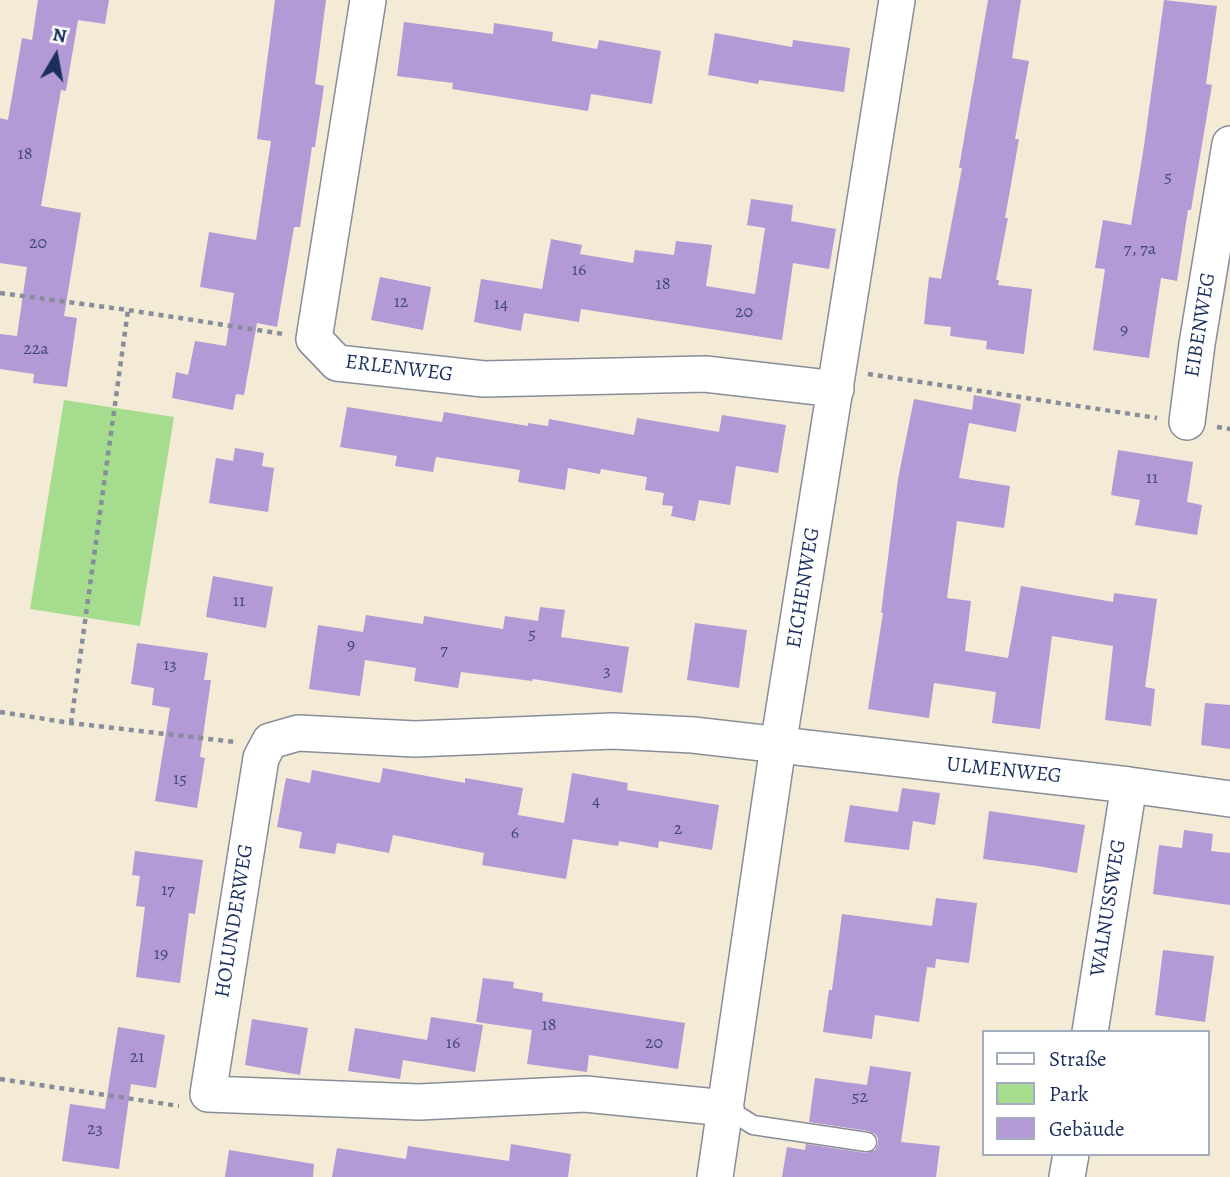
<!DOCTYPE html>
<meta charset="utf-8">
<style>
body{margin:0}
#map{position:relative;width:1230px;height:1177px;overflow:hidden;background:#f3ebd6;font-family:Alegreya,serif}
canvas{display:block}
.legend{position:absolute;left:982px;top:1030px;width:228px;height:126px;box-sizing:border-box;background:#fff;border:2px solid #a4acbf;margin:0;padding:9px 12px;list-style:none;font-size:21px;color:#1b2f5e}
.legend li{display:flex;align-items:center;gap:14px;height:35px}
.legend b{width:35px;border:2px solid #a4acbf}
.north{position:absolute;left:21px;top:21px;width:70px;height:70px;-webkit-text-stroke:5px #fff;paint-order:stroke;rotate:10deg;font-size:19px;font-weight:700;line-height:28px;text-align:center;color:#1b2f5e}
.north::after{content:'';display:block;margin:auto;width:24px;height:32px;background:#1b2f5e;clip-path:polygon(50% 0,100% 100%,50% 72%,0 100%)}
</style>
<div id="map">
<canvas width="1230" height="1177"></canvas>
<ul class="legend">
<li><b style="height:9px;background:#fff"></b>Straße</li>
<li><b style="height:19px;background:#a6dc8d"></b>Park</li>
<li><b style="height:19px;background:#b399d5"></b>Gebäude</li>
</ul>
<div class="north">N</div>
</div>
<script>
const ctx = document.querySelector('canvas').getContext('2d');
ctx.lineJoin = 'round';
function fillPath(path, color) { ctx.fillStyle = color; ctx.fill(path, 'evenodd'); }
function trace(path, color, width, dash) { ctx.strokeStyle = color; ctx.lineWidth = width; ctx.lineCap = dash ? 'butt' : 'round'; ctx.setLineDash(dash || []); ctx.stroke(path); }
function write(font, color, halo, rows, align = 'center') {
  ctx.font = font + ' Alegreya,serif'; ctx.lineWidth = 5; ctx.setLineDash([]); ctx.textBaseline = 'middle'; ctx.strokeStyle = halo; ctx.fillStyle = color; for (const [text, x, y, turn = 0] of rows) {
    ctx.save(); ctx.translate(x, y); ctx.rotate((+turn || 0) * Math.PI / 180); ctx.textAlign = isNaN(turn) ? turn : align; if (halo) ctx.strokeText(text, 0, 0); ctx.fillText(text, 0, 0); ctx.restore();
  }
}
fillPath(new Path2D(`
 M64,400L174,417L140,626L30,609Z`), '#a6dc8d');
fillPath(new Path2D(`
 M38,0H109L105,24L78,20L66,91L61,90L41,206L81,213L64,316L77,318L67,387L33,383L34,374L0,369V334L17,336L27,267L0,263V118L8,120L22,38L32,40Z
 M275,0H326L315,84L324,86L315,147H312L300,227H294L277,327L257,323L244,395L236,394L233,410L172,398L176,372L188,375L195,341L226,346L234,293L200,287L209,232L256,240L271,141L257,139Z
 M988,0H1021L1012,58L1029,61L1015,139H1019L1005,218H1008L996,280H999L998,285L1032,289L1024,354L986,349L987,341L950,336L951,327L924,324L929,277L941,279L962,168H959Z
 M1164,0L1217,6L1206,84L1212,85L1191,210H1188L1177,281L1161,278L1149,358L1093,350L1105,269L1095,268L1103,220L1131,225L1144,146Z
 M404,22L493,34L494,23L553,32L552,41L597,49L599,40L661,51L652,104L591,94L588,111L452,89L453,83L397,76Z
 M715,33L792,47L793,40L850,48L844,92L759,80L758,84L708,75Z
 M751,199L793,205L791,221L836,229L829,269L793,263L782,340L581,309L579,322L524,313L521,331L474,322L481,279L542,289L551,239L582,245L580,254L633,263L635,250L674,255L676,241L712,245L706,286L755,294L765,228L747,225Z
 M380,277L431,287L423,330L371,320Z
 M974,395L1021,404L1016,432L969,423L959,478L1010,486L1004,528L957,521L947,598L971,601L965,651L1008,658L1021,586L1113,602L1114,593L1157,599L1145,687L1155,689L1151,726L1105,720L1113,646L1052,636L1040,729L992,723L996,692L934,683L929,718L868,709L883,613H881L898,479L914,399L972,410Z
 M347,407L442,422L444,412L528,426V423L548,426L549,419L634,435L637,418L719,432L722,415L786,425L778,473L736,466L730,505L699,500L695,521L671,516L673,506L662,505L664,493L645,490L647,477L601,469L600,474L568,468L565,490L518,482L520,470L436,457L433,472L395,466L397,456L340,447Z
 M235,448L264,453L262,466L274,468L268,512L209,503L216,458L233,461Z
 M1118,450L1193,462L1187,502L1202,505L1197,535L1135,525L1140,500L1111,495Z
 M213,576L273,587L266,628L206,617Z
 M540,607L565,610L561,637L629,647L622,693L533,679L532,681L461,672L458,688L414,681L416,668L365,660L360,696L309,689L318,625L363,632L366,615L423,624L424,616L503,629L505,616L538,621Z
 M695,623L747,630L739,688L687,680Z
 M137,643L208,653L204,680H211L200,757L205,758L197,808L155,801L170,708L152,705L154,688L131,684Z
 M1205,703L1230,705V749L1201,745Z
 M383,768L465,783V778L523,788L518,815L564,823L572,773L628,783L627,790L719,805L712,850L659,841L658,848L619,841L618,846L573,839L566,879L482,865L484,853L393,835L389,853L337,843L335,854L299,848L302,832L277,827L286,778L310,783L312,770L380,783Z
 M902,788L940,793L935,825L913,821L909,850L844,842L850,805L898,812Z
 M989,811L1085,825L1077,873L1038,866L983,859Z
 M1184,830L1213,834L1211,851L1230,853V905L1153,894L1159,845L1182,848Z
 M135,851L203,860L195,914L189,913L180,983L136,977L145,907L136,906L140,876L132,875Z
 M936,898L977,903L969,963L936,959L935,968L927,967L919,1022L875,1015L872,1039L823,1032L829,990H832L842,914L932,926Z
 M1163,950L1214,956L1205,1022L1155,1015Z
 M483,978L514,982L513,988L543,993L542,1001L685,1023L678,1069L589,1055L587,1072L527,1064L532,1030L476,1022Z
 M431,1017L483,1025L475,1072L403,1060L400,1079L348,1071L355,1028L427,1040Z
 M252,1019L308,1028L300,1075L245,1065Z
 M118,1027L165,1035L156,1088L131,1084L119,1169L62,1161L70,1104L105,1109Z
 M870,1066L911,1072L901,1142L940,1146L936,1177H782L787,1147L805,1150L806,1144L866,1153L875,1150L878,1144V1138L875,1134L869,1131L809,1122L815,1078L867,1085Z
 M511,1144L571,1154L568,1177H332L337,1148L406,1159L408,1146L509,1161Z
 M229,1150L314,1164L313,1177H225Z`), '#b399d5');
const service = new Path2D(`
 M726,1108L753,1125L867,1142`);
const minor = new Path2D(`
 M368,0L314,339L337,363L484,379L705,374L836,389
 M1187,422L1197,344L1230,144
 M1090,1032L1129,785
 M726,1108L585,1094L419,1102L208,1094L261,758L270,741L298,733L415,739L613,731L693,735L1129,785L1230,799
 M715,1177L778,746L897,0
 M1067,1177L1071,1154`);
trace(service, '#878d9a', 21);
trace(minor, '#878d9a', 38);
trace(new Path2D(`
 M0,293L128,310L283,334
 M868,374L1157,418
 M1217,427L1230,429
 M0,712L71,723L235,742
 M71,723L128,310
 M0,1079L179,1106`), '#878d9a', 4.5, [5, 5]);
trace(service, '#fff', 18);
trace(minor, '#fff', 35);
write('18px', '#414a7c', null, [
 ["18",25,155],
 ["5",1168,178],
 ["20",38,244],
 ["7, 7a",1140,250],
 ["16",579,271],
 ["18",663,285],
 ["12",401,303],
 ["14",501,305],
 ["20",744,313],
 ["9",1124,331],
 ["22a",36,350],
 ["11",1152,479],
 ["11",239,602],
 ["5",532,635],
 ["9",351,646],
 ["7",444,651],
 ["13",170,666],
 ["3",607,672],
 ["15",180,780],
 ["4",596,802],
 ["2",678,830],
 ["6",515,834],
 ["17",168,891],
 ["19",161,955],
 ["18",549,1026],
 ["16",453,1044],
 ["20",654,1044],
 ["21",137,1058],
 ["52",860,1098],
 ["23",95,1130]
]);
write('21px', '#1b2f5e', '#fff', [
 ["EIBENWEG",1201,325,-81],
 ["ERLENWEG",399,369,7],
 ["EICHENWEG",804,588,-81],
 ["ULMENWEG",1004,771,6],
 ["WALNUSSWEG",1109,908,-81],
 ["HOLUNDERWEG",235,921,-81]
]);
</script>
